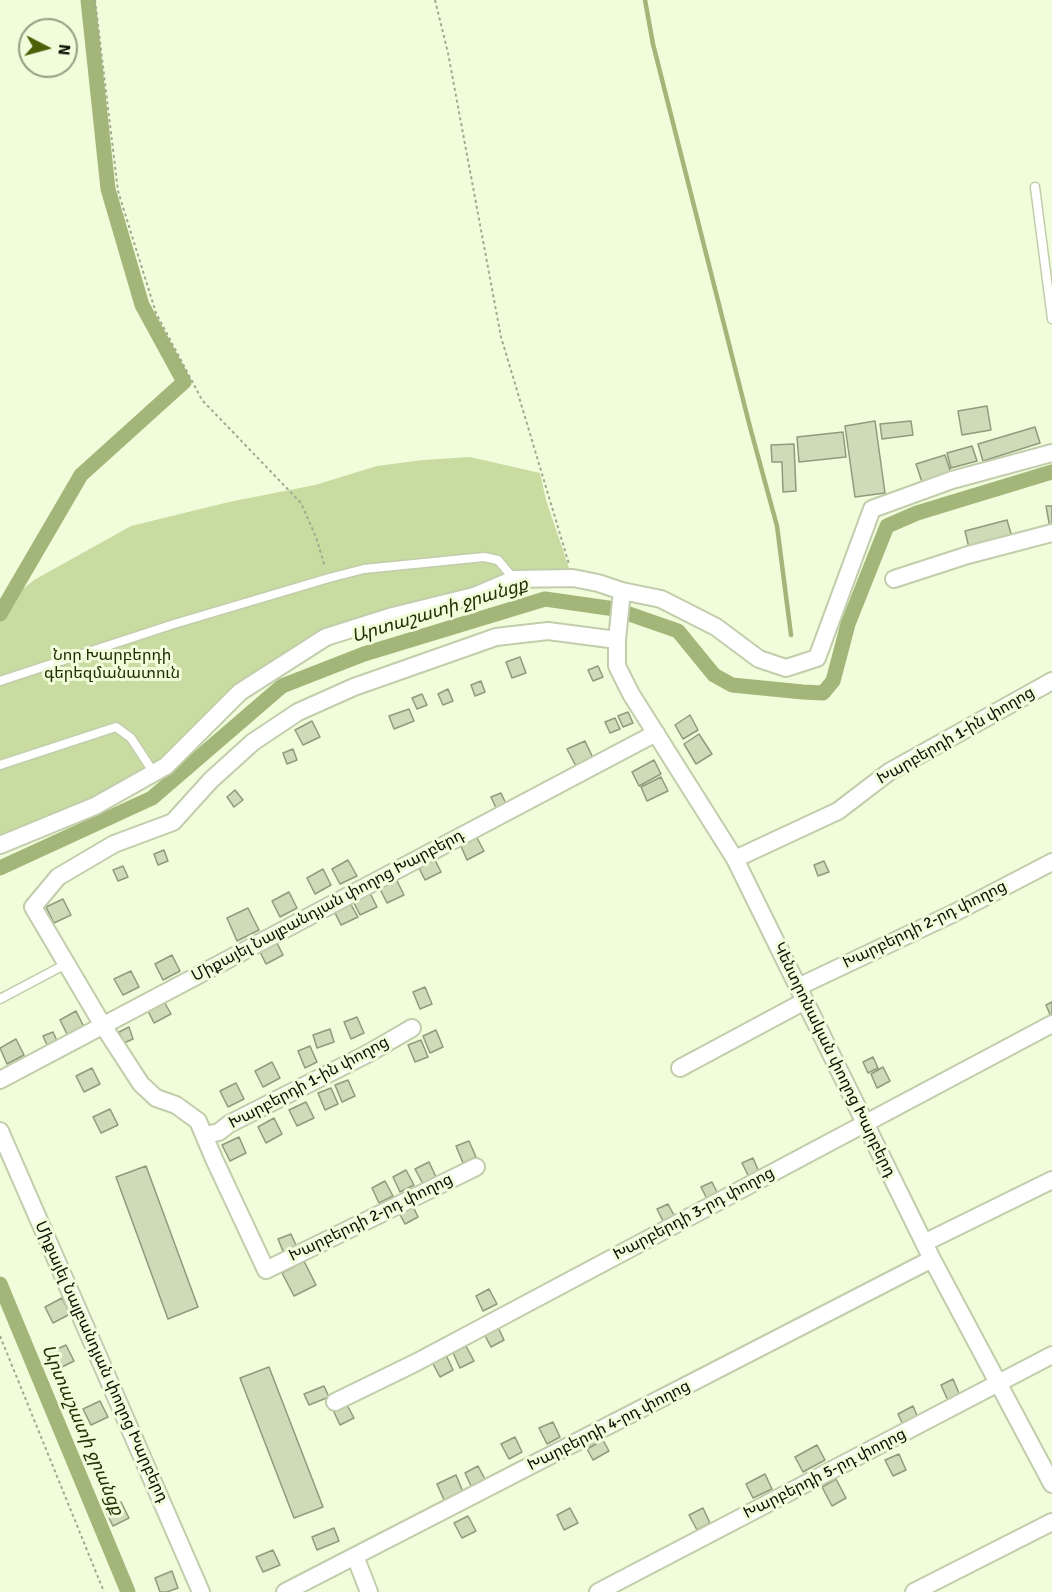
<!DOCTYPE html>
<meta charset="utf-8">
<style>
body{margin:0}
#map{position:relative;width:1052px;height:1592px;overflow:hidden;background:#f0fcda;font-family:Signika,sans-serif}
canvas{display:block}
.north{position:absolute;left:18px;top:18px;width:60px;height:60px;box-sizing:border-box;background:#f0fcda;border:2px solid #959e85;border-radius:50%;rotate:96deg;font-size:16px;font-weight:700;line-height:24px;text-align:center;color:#0c1005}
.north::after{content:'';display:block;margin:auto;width:21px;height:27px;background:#4c6008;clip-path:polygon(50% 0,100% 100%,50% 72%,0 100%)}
</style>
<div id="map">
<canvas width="1052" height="1592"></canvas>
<div class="north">N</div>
</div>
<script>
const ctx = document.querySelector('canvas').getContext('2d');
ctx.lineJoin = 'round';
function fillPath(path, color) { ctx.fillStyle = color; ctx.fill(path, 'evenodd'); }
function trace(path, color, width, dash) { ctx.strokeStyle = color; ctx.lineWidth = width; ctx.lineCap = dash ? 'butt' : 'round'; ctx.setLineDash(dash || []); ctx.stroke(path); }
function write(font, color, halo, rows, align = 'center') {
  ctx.font = font + ' Signika,"Noto Sans Armenian",sans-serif'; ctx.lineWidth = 6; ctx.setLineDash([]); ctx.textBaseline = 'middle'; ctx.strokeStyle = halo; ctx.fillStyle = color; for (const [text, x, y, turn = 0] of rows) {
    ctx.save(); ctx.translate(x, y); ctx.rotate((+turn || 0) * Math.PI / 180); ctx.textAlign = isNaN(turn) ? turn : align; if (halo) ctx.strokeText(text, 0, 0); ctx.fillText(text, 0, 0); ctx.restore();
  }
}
fillPath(new Path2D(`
 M470,457L540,473L546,500L570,571L351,626L242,685L170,768L28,829L0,836V608L34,580L131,526L229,502L315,485L377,466L423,460Z`), '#c8dca1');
trace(new Path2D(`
 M645,0L653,44L750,427L777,526L791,635`), '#a2b679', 4.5);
trace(new Path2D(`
 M0,614L81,475L184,382L142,305L108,189L88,0
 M0,868L152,798L282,686L364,654L545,599L615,609L678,631L714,675L732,685L803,692L823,693L833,681L848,624L887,526L917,513L1052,472
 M0,1284L128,1592`), '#a2b679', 15);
const building = new Path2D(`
 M987,406L991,430L962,435L958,411Z
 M875,421L885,493L855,497L845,426Z
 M911,421L913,435L882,439L880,424Z
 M1035,427L1040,443L983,461L978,444Z
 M843,432L846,457L799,462L797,437Z
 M794,444L796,491L783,492L782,462H772L771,445Z
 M972,446L977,461L951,468L947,453Z
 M945,455L951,473L922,482L916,464Z
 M1046,506H1052V527L1050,528Z
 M1007,520L1012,537L969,548L965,531Z
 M520,657L526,673L512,678L506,662Z
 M598,666L603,677L593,681L588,670Z
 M481,681L485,692L475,696L471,685Z
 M448,689L453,701L443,705L438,694Z
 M422,694L427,705L417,709L412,698Z
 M409,709L414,721L394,729L389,716Z
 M628,712L633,723L623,727L618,716Z
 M690,715L698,730L683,739L675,725Z
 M615,718L620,729L610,733L605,722Z
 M312,721L320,737L303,745L295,730Z
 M699,734L712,754L696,764L684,744Z
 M585,741L593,758L576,766L567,749Z
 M293,749L297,760L287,764L283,753Z
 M654,760L661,774L639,786L632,772Z
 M661,777L668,791L647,801L641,787Z
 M235,790L243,800L234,807L227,797Z
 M501,793L506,804L496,808L491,797Z
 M476,836L484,851L467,860L460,844Z
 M164,850L168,861L158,865L154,854Z
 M433,856L441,872L425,880L417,864Z
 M348,860L357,876L340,884L332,869Z
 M824,861L829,872L818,876L814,865Z
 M123,866L128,877L118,881L113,870Z
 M323,869L331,885L315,894L307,878Z
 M396,879L404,895L387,903L379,887Z
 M369,891L377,907L360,915L352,899Z
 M289,892L297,908L280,917L272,901Z
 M63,899L71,915L54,923L46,907Z
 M349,901L358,917L341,925L333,909Z
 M248,908L259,930L237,941L227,918Z
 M275,939L283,955L266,964L258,948Z
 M172,955L180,971L163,980L155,964Z
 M131,971L139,987L123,995L114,979Z
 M425,987L432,1004L420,1009L413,992Z
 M162,998L171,1014L154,1023L146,1007Z
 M1052,1002V1016L1051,1017L1046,1005Z
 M76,1011L84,1027L68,1036L60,1020Z
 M357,1017L364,1033L351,1039L344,1022Z
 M129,1027L133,1039L124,1043L119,1032Z
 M330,1029L334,1042L317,1048L313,1035Z
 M436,1030L443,1047L430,1053L423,1036Z
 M53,1032L58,1043L48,1047L43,1036Z
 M16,1039L24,1055L7,1064L0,1048Z
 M421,1040L428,1057L415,1062L408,1045Z
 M310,1046L317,1062L305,1068L298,1051Z
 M873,1057L878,1068L868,1073L863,1062Z
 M272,1062L280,1078L263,1087L255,1071Z
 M883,1067L890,1081L877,1088L871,1074Z
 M92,1068L100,1084L84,1092L76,1076Z
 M348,1080L355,1096L342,1102L335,1085Z
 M236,1083L244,1099L228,1107L220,1091Z
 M331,1088L338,1104L325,1110L318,1093Z
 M306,1102L314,1118L297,1126L289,1110Z
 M110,1109L118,1125L101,1133L93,1117Z
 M274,1118L282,1134L266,1143L258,1127Z
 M239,1137L246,1153L230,1161L222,1145Z
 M469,1141L476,1157L463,1163L456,1146Z
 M753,1158L759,1172L749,1177L742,1163Z
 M429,1162L436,1177L423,1184L415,1169Z
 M146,1166L198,1307L168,1319L116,1177Z
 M406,1170L414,1185L400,1192L393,1177Z
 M385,1181L393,1196L379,1203L372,1188Z
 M712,1182L719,1196L708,1201L701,1187Z
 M411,1202L418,1217L405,1224L397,1209Z
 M668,1204L675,1217L664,1223L657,1209Z
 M291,1234L298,1250L285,1256L278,1239Z
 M304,1261L316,1285L294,1296L282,1273Z
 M489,1289L497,1304L483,1311L476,1296Z
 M62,1298L70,1314L53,1323L45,1307Z
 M497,1325L504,1340L491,1347L483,1332Z
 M66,1345L74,1361L58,1369L49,1353Z
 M466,1346L474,1361L460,1368L453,1353Z
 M446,1355L453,1370L440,1377L432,1362Z
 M269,1367L323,1507L294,1518L240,1378Z
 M953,1379L961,1398L949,1403L941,1385Z
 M324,1386L329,1397L309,1405L304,1394Z
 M100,1401L108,1417L91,1425L83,1409Z
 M346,1403L354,1418L340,1425L333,1410Z
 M913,1406L919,1420L904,1427L898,1414Z
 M553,1422L560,1437L547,1444L539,1428Z
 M515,1437L522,1452L509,1459L501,1444Z
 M603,1440L609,1451L593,1460L587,1449Z
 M817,1445L825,1460L803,1472L795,1457Z
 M899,1454L906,1470L893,1476L885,1460Z
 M478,1466L486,1481L472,1488L465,1473Z
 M765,1474L772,1489L753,1498L746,1484Z
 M456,1475L463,1492L444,1500L437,1484Z
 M836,1479L846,1498L832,1506L822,1487Z
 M121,1502L129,1518L113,1526L105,1510Z
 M570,1508L578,1523L564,1530L557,1515Z
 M703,1508L710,1523L697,1530L689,1515Z
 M468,1516L476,1531L462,1538L454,1523Z
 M334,1528L339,1541L317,1550L312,1537Z
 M273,1550L280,1565L263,1572L256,1557Z
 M172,1571L178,1588L167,1592H160L155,1578Z`);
fillPath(building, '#cedab8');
trace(building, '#909b7c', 1.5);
const lane = new Path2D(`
 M1035,187L1052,319
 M0,681L174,624L329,578L364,569L484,557L498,560L514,579
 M0,765L116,727L131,738L154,773
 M0,999L66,964`);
const street = new Path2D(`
 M894,579L968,555L1052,533
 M622,591L617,640V666L631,694L735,859L932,1259L1052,1484
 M0,845L95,806L166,766L240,692L326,637L389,617L474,596L514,579L573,578L598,583L622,591L661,599L716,627L759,659L786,668L817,658L872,509L952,480L1052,453
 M735,859L838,811L889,772L1052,681
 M798,987L954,913L1052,862
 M680,1068L805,1001
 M0,1080L656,733
 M0,1131L201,1592
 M205,1135L219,1132L229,1124L369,1053L412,1028
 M476,1167L266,1270L214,1159L198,1121L176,1105L156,1098L141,1084L102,1024L33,907L58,877L114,844L173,822L211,780L253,742L298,712L354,687L496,637L548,631L617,640
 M924,1243L1052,1180
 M335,1402L415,1363L1052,1024
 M355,1556L369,1592
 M285,1592L932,1259
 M598,1592L1052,1355
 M914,1592L1052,1522`);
trace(lane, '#c2cdac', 11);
trace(street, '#c2cdac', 20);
trace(new Path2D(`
 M95,0L118,191L156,313L202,400L301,503L316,537L325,567
 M435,0L448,53L501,337L569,564
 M0,1336L104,1592`), '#a1aa90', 2, [3, 3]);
trace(lane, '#fff', 8);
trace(street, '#fff', 16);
write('16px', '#232f00', '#f0fcda', [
 ["Նոր Խարբերդի",112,656],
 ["գերեզմանատուն",112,674]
]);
write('16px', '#0c1005', '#f0fcda', [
 ["Խարբերդի 1-ին փողոց",956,736,-30],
 ["Միքայել Նալբանդյան փողոց Խարբերդ",328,906,-28],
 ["Խարբերդի 2-րդ փողոց",925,925,-26],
 ["Կենտրոնական փողոց Խարբերդ",834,1060,64],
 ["Խարբերդի 1-ին փողոց",309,1083,-28],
 ["Խարբերդի 3-րդ փողոց",694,1214,-28],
 ["Խարբերդի 2-րդ փողոց",371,1218,-26],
 ["Միքայել Նալբանդյան փողոց Խարբերդ",101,1362,66],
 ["Խարբերդի 4-րդ փողոց",609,1426,-27],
 ["Խարբերդի 5-րդ փողոց",825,1474,-27]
]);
write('italic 18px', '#243001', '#f0fcda', [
 ["Արտաշատի ջրանցք",440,611,-17],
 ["Արտաշատի ջրանցք",82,1430,67]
]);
</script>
